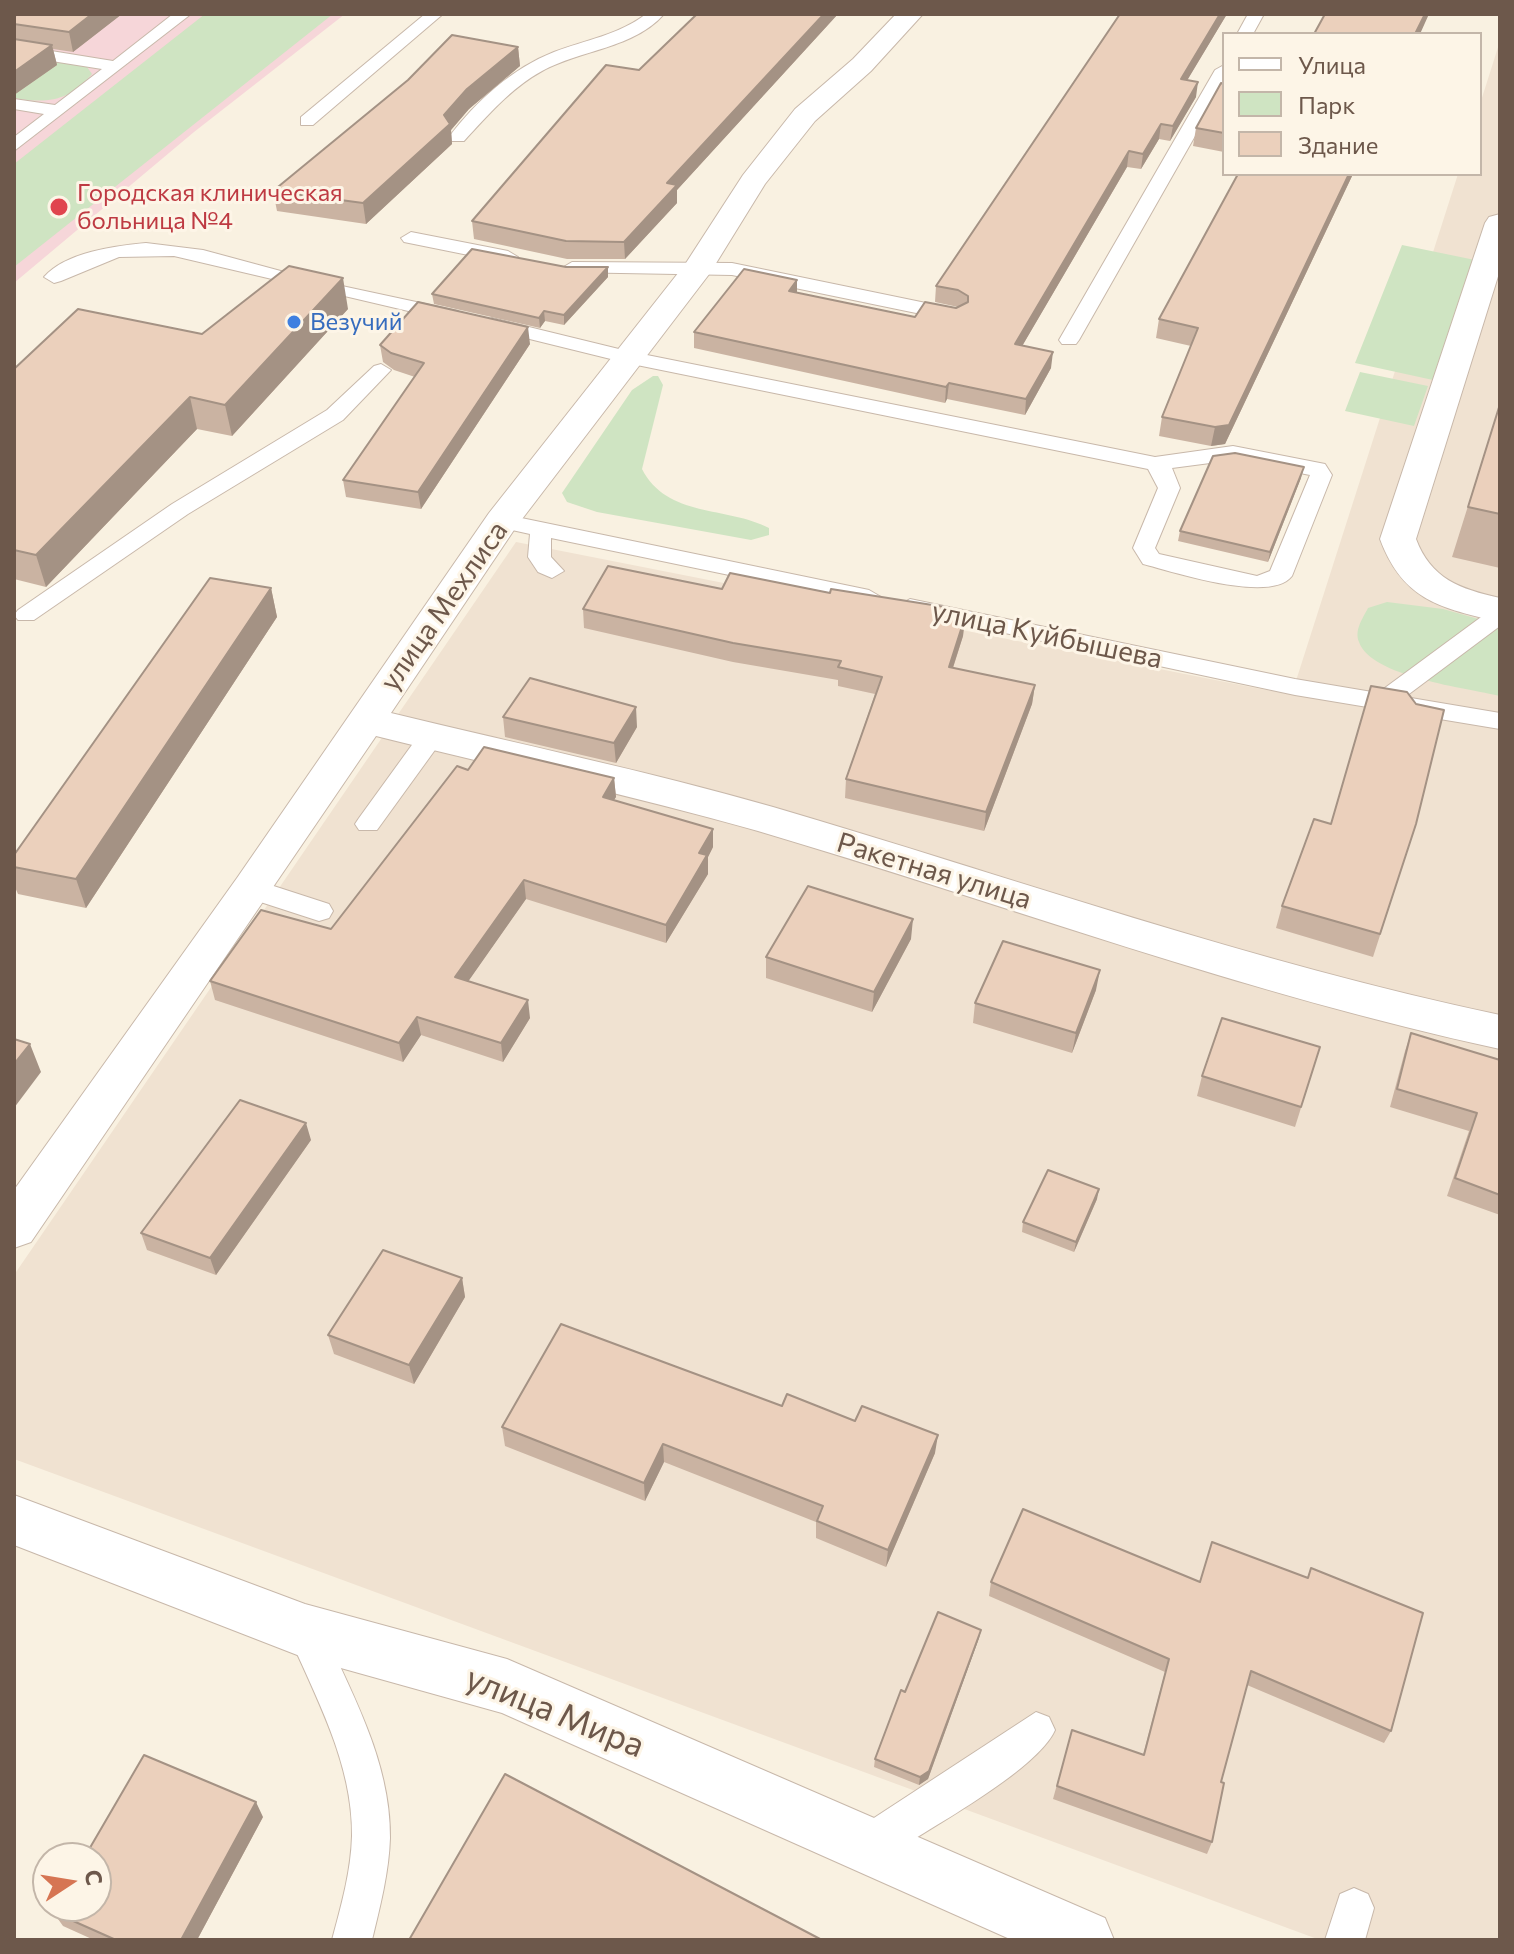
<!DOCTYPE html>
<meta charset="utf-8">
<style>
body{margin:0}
#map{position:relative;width:1514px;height:1954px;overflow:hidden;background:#f9f1e1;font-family:Commissioner,sans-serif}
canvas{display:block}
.frame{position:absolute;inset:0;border:16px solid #6d584b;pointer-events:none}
.legend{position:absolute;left:1222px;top:32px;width:260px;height:144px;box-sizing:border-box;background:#fdf5e7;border:2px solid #c3b6a9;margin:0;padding:10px 14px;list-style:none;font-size:24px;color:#6d584b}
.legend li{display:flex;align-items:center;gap:16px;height:40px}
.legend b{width:40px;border:2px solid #c3b6a9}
.north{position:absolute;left:32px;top:1842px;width:80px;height:80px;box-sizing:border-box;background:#fdf5e7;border:2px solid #c3b6a9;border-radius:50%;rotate:78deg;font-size:22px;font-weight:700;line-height:32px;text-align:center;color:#6d584b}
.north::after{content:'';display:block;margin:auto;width:28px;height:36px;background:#d67553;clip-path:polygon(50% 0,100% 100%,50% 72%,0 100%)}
</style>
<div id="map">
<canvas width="1514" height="1954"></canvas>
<div class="frame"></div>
<ul class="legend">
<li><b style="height:10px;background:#fff"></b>Улица</li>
<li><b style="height:22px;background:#cfe4c2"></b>Парк</li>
<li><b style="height:22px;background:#ebd0bc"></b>Здание</li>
</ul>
<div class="north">С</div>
</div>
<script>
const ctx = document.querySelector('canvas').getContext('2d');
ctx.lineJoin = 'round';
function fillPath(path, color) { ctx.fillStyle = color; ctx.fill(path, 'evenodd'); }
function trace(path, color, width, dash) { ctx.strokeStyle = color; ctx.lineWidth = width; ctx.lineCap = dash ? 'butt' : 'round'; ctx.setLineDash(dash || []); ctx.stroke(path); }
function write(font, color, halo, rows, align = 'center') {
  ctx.font = font + ' Commissioner,sans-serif'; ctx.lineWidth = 6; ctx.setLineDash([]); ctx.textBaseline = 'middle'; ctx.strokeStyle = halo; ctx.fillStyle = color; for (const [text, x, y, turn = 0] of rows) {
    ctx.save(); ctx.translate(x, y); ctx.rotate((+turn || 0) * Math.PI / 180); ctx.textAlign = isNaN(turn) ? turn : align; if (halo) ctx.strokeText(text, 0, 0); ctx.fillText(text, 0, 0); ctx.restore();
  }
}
fillPath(new Path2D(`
 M1500,41V713L1294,687L1458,174H1480V104Z
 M516,542L1261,689L1500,727V1940H1320L14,1459V1275Z`), '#f0e2d1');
fillPath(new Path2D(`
 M14,14H345L194,132L14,283Z`), '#f6d6d9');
fillPath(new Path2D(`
 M205,14H333L14,267V164Z
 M14,54L87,67L92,74C69,101 48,104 14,98Z
 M1402,245L1475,260L1433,380L1355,363Z
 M1360,372L1428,386L1414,426L1345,411Z
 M653,376H658L663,385L642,469C667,518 727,506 769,528V535L751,540L597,512L567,502L562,493L632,390Z
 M1387,602L1443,609L1500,625V696C1467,688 1371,677 1359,642C1354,630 1363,618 1368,608Z`), '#cfe4c2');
const lane = new Path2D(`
 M173,14H191L14,151V137L44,114L14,109V99L55,105L102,69L14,55V45L113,61Z
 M425,14H443L313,125H301V117Z
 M646,14H664C635,48 580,50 542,71C511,88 488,115 464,141H452L449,137C476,101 513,68 554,52C585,40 619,35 646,14Z
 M1248,14H1264L1253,34H1237Z
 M1224,65V85L1079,340L1076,344H1062L1059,340L1215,70Z
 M411,232L508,251L518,257L508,263L404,242L401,238Z
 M146,243L203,250L314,280L458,311L461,315L451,321L174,256L119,257L61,281L54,283L44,277C66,252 115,246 146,243Z
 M572,262L732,263L955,309L965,315L955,321L732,275L565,272L562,268Z
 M492,318L627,351L1155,457L1233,446L1325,464L1332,475L1292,576C1271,604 1174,572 1143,564L1133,548L1158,488L1148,469L627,363L485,328L482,324ZM1233,460L1310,475L1270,571L1257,576L1159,554L1155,548L1180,488L1172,468Z
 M381,364L391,370L343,420L188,514L34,620H18L14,615L18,610L172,504L327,410L374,366Z
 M502,514L869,590L881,597L869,604L551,538V557L564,571L552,578L538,572L528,557L530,534L494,526L491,521L494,516Z
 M910,599L1295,679L1378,693L1492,609L1500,607V626L1405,697L1500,713V729L1295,695L902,611L898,606Z
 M431,729L440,731L444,737L440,743L377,830H359L355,824L359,818L422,731Z
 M252,879L329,904L333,911L329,918L319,921L242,896L239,889L242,882Z
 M305,1614L318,1619C349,1688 391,1760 390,1838C389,1872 380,1907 372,1940H332C341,1906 351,1872 352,1836C353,1763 315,1696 287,1631L292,1619Z
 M1036,1712L1049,1717L1055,1730C1037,1771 923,1832 882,1859L868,1864L854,1859L849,1845L854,1831Z
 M1354,1888L1368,1894L1374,1908L1365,1940H1325L1340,1894Z`);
const street = new Path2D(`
 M896,14H923L871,71L815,121L765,184L710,273L516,527L391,713C518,744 648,771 773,807C1015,878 1253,963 1500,1015V1049C1248,995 1005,904 758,831C632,795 503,768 376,736L31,1242L14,1248V1190L237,878L489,513L686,263L743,175L795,109L853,59Z
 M1500,214V270L1416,539C1431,579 1460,589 1500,598V622C1441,608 1403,601 1380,539L1485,223L1489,217Z
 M14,1495L305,1604L507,1659L1105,1918L1114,1940H1012L502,1713L305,1658L14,1545Z`);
trace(lane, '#c8b8aa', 2);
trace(street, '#c8b8aa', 2);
fillPath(lane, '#fff');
fillPath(street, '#fff');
fillPath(new Path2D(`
 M122,14L73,52L53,49L57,65L14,95V17Z
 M697,14H838L677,190V203L625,259H567L474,239L472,221L639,70Z
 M1227,14L1187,80L1196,97L1170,141L1159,139L1141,169L1127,167L1022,346L1051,368L1025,415L947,399L945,403L694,348V332L797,280V293L915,317L958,307L935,302L936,286Z
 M518,47L520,66L469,109L451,130L452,144L366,224L277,211L273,191Z
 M1224,84V152L1193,146L1196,128Z
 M1238,174H1353L1225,444L1211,446L1159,436L1162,417L1191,346L1156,338L1159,319Z
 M566,267H608V277L564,325L545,321L540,328L434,304L432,294Z
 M348,309L232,436L197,429L46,587L14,579V369L202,334Z
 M530,344L421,509L346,497L343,480L415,377L394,370L383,362L380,345Z
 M1500,404V568L1452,557Z
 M1301,478L1268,562L1178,541L1180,531Z
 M271,588L277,617L86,908L18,894L14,885V855Z
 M722,589L830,593L945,607V614L965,617L963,636L953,668L1035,685L1032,704L984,831L845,798L846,779L875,694L838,686V680L733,662L584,628L583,609Z
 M503,717L637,727L616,763L505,737Z
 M468,770L614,778L616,797L613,800L713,847L708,857V874L666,943L526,899L468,981L530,1018L503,1062L421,1035L403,1062L215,1000L210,981L331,929Z
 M1331,824H1416L1373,957L1276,928L1282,906Z
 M911,939L872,1012L766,978V957Z
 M1096,990L1072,1053L973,1023L975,1003Z
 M1411,1033L1500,1060V1215L1447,1196L1469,1131L1390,1107L1405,1051Z
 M1320,1047L1295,1127L1197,1096L1202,1076Z
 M311,1140L216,1275L147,1250L141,1233Z
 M1097,1199L1074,1252L1022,1232L1023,1222Z
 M462,1278L465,1297L414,1384L334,1354L328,1335Z
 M782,1406L935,1453L886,1567L816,1538V1522L664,1462L645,1501L505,1446L502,1427Z
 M1311,1568L1391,1731L1384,1743L1247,1685L1221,1782L1212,1842L1207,1854L1053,1799L1072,1730L1143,1755L1165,1672L989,1596L991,1582H1200L1307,1578Z
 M981,1630L979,1638L928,1779L919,1785L874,1767L875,1759L905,1692Z
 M263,1817L197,1940H94L63,1926L53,1912Z`), '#cab3a2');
fillPath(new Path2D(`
 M92,14H122L73,52L69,32Z
 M824,14H838L677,190V203L625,259L624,242L667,183Z
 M1220,14H1227L1179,94L1181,79Z
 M1425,14H1429L1420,34H1415Z
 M52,45L57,65L14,95V72Z
 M518,47L520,66L469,109L451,130L452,144L366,224L363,203L444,115L467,89Z
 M1198,82L1196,97L1170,141L1173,126Z
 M1161,124L1159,139L1141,169L1143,154Z
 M1129,151L1127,167L1014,360L1015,344Z
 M1349,174H1353L1225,444L1211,446L1215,427Z
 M608,267V277L564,325V315Z
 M343,278L348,309L232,436L225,405Z
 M797,280V296L789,291Z
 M544,311L545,321L540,328L539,318Z
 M528,327L530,344L421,509L418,492Z
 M1053,352L1051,368L1025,415L1026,399Z
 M949,383L947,399L945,403L946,387Z
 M190,397L197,429L46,587L36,555Z
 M1304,467L1301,478L1268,562L1270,552Z
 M271,588L277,617L86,908L76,879Z
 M965,617L963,636L947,686L949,667Z
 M1035,685L1032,704L984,831L986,812Z
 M636,707L637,727L616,763L614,743Z
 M614,778L616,797L604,816L603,797Z
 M713,829V847L708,857V874L666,943V925L699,853Z
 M524,880L526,899L458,996L455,977Z
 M913,919L911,939L872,1012L874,992Z
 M1100,970L1096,990L1072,1053L1076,1033Z
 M528,1000L530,1018L503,1062L501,1043Z
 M417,1017L421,1035L403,1062L399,1043Z
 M30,1044L41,1072L14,1108V1064Z
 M306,1123L311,1140L216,1275L210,1258Z
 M1099,1189L1097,1199L1074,1252L1076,1242Z
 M462,1278L465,1297L414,1384L409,1365Z
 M938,1435L935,1453L886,1567L888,1550Z
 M663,1444L664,1462L645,1501L644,1483Z
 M981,1630L979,1638L928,1779L919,1785L920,1777Z
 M256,1802L263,1817L197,1940H181Z`), '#a49284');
const building = new Path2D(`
 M17,14H92L69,32L14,24V17Z
 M697,14H824L667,183L677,185L624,242L566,241L472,221L606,65L639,70Z
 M1120,14H1220L1181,79L1198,82L1173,126L1161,124L1143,154L1129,151L1015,344L1053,352L1026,399L949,383L946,387L694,332L744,269L797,280L789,291L915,317L925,302L956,308L968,302V296L958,290L936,286Z
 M1325,14H1425L1415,34H1314Z
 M452,35L518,47L467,89L444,115L450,124L363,203L273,191L408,80Z
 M14,39L52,45L14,72Z
 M1221,83L1224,84V133L1196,128Z
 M1238,174H1349L1229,425L1215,427L1162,417L1198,328L1159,319Z
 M472,249L566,267H608L564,315L544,311L539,318L432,294Z
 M289,266L343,278L225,405L190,397L36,555L14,550V369L78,309L202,334Z
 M418,302L528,327L418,492L343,480L424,363L391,353L380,345Z
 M1500,404V514L1468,507Z
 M1235,453L1304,467L1270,552L1180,531L1213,456Z
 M608,566L722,589L730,573L830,593L831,589L945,607L943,613L965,617L949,667L1035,685L986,812L846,779L882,677L838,667L841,661L733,643L583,609Z
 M210,578L271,588L76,879L14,867V855Z
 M530,678L636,707L614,743L503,717Z
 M1371,686L1407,692L1416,704L1444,710L1416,824L1380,934L1282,906L1314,819L1331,824Z
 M484,747L614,778L603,797L713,829L699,853L707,855L666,925L524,880L455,977L528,1000L501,1043L417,1017L399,1043L210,981L261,910L331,929L457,766L468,770Z
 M808,886L913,919L874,992L766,957Z
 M1003,941L1100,970L1076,1033L975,1003Z
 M1222,1018L1320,1047L1301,1107L1202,1076Z
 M1411,1033L1500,1060V1195L1455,1178L1477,1113L1397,1089Z
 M14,1039L30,1044L14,1064Z
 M240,1100L306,1123L210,1258L141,1233Z
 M1048,1170L1099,1189L1076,1242L1023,1222Z
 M383,1250L462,1278L409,1365L328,1335Z
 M561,1324L782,1406L787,1394L855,1421L862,1406L938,1435L888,1550L817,1521L823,1506L663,1444L644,1483L502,1427Z
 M1023,1509L1200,1582L1212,1542L1308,1578L1311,1568L1423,1613L1391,1731L1251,1671L1221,1782L1224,1783L1212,1842L1057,1786L1072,1730L1144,1755L1169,1659L991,1582Z
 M938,1612L981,1630L929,1771L920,1777L875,1759L901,1690L905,1692Z
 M144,1755L256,1802L181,1940H116L53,1912L56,1906H96V1858H84Z
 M505,1774L822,1940H409Z`);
fillPath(building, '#ebd0bc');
trace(building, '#a49284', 2);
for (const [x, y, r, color] of [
 [59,207,10,"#e0444e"],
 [294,322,8,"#3f7fe0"]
]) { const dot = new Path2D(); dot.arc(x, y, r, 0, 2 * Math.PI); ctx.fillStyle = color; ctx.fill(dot); trace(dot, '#fdf5e7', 3); }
write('24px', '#be3a42', '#fdf5e7', [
 ["Городская клиническая",77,193],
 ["больница №4",77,221]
], 'left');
write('24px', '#366cbe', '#fdf5e7', [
 ["Везучий",310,322]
], 'left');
write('28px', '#6d584b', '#fdf5e7', [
 ["улица Мехлиса",444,606,-55],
 ["улица Куйбышева",1047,635,12],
 ["Ракетная улица",934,871,17]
]);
write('34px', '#6d584b', '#fdf5e7', [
 ["улица Мира",555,1712,22]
]);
</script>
